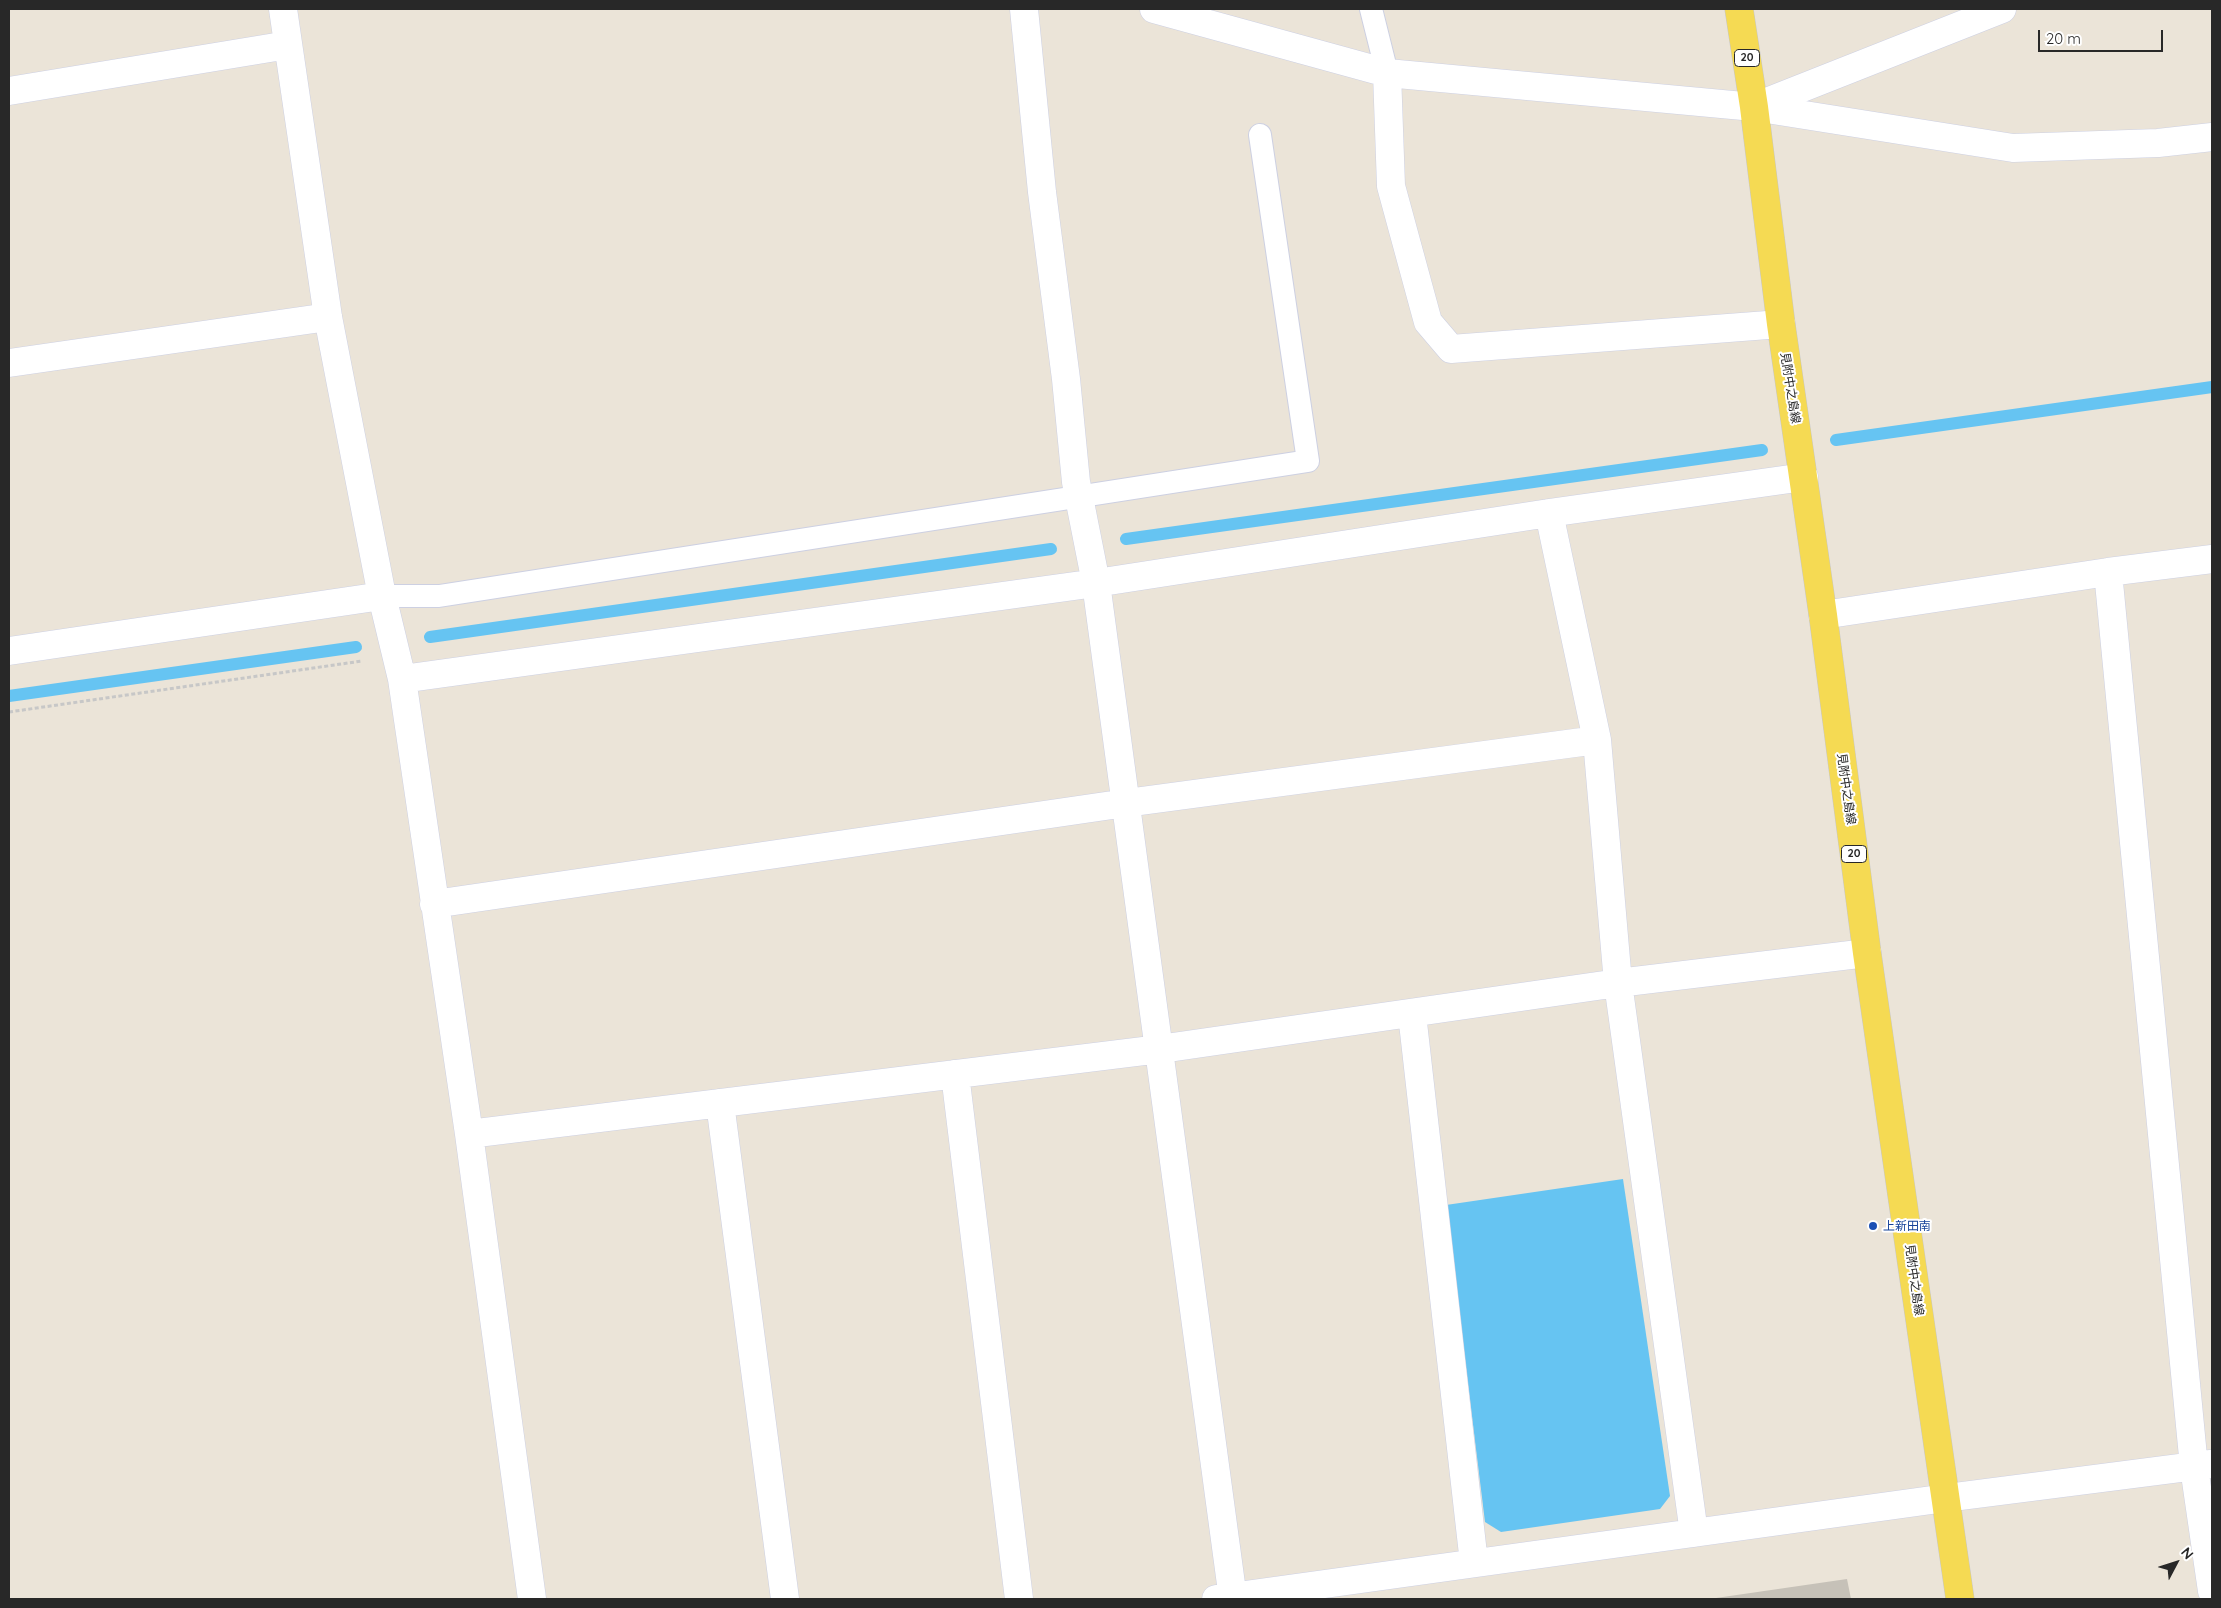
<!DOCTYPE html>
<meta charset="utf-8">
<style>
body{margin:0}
#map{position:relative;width:2221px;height:1608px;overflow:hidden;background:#ebe4d8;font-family:Quicksand,sans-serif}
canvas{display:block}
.frame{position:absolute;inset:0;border:10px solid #282828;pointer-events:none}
.north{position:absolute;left:2151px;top:1538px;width:50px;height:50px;-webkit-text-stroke:4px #fff;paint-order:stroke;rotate:50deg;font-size:14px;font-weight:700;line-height:20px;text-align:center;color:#282828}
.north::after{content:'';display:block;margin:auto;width:18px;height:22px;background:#282828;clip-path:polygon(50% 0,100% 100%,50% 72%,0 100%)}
.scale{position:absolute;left:2038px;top:30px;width:125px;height:22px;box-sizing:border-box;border:2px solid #282828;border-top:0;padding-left:6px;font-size:15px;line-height:18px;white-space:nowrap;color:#282828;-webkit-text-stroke:4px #fff;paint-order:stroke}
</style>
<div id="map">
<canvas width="2221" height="1608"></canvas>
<div class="frame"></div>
<div class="north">N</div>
<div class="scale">20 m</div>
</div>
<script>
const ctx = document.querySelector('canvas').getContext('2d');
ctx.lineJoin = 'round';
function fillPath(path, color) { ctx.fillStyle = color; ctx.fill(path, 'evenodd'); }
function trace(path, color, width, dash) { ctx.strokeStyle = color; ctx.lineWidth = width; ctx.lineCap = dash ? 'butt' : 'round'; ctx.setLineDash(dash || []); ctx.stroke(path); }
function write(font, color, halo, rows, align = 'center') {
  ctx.font = font + ' Quicksand,"Noto Sans JP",sans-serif'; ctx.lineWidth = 4; ctx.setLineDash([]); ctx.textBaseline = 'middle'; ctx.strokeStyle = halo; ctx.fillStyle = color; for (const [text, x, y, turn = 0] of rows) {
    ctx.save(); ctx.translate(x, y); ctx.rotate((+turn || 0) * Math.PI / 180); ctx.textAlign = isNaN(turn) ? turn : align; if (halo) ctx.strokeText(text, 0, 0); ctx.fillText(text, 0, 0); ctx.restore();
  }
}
fillPath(new Path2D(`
 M1623,1179L1670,1496L1660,1509L1501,1532L1485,1522L1446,1205Z`), '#66c4f2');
trace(new Path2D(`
 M1836,440L2212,387
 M1126,539L1762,450
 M430,637L1051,549
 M9,696L356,647`), '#66c4f2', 12);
fillPath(new Path2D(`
 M1847,1579L1851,1599H1716V1598Z`), '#c6c1b8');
const lane = new Path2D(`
 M1371,9L1387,73
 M382,596H439L1308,461L1260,135`);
const street = new Path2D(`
 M283,9L328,317L382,596L402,679L469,1134L532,1599
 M1024,9L1042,192L1066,379L1076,482L1096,583L1233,1599
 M1154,9L1387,73L1754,107L2013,148L2158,143L2212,137
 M1387,73L1391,186L1428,322L1451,349L1781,324
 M9,91L288,45
 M9,363L328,317
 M1549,513L1597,740L1618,983L1694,1533
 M2108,572L2194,1467L2212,1591
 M1823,615L2108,572L2212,559
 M9,651L382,596
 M402,679L1096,583L1549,513L1804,477
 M434,904L1126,803L1597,740
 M1412,1014L1474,1563
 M955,1074L1019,1599
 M720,1103L785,1599
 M469,1134L1160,1049L1618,983L1867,953
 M1216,1599L1946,1498L2211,1464`);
const secondary = new Path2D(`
 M1754,107L2002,9`);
const primary = new Path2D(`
 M1739,9L1754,107L1781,324L1823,615L1867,953L1960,1599`);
trace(lane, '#cdd0e2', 24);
trace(street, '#cdd0e2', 29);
trace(secondary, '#cdd0e2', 29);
trace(primary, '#c7c7c7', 29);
trace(new Path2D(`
 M9,712L362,661`), '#c7c7c7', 3, [4, 2.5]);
trace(lane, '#fff', 22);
trace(street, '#fff', 28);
trace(secondary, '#fff', 28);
trace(primary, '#f5da53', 28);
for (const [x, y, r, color] of [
 [1873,1226,5,"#1a4fb4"]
]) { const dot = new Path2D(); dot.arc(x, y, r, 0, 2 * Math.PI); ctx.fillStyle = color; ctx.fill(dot); trace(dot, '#fff', 2); }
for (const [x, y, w] of [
 [1747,58,25],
 [1854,854,25]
]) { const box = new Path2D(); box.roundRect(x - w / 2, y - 8.5, w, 17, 4); ctx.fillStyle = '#fff'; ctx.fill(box); trace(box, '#282828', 1); }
write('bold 11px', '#282828', null, [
 ["20",1747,58],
 ["20",1854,854]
]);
write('12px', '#282828', '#fff', [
 ["見附中之島線",1790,388,81],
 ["見附中之島線",1846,789,82],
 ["見附中之島線",1914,1280,82]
]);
write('12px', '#164399', '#fff', [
 ["上新田南",1883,1226]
], 'left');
</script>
